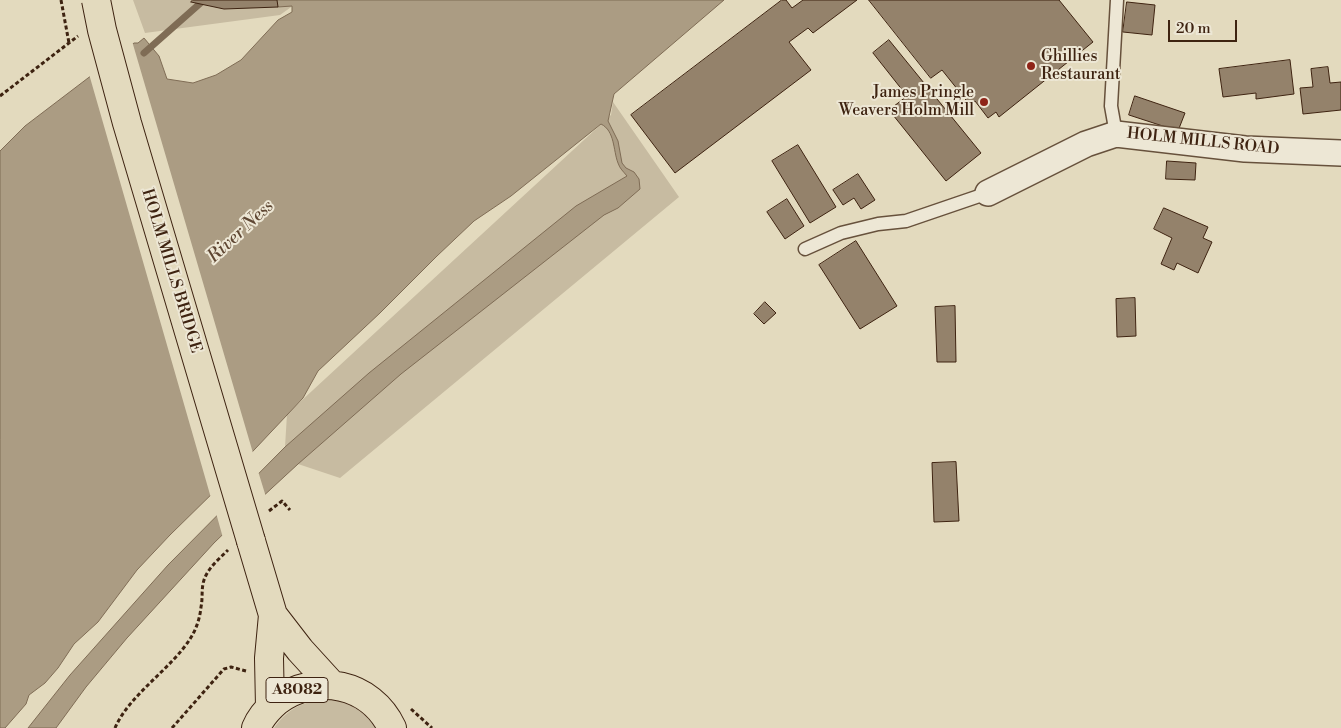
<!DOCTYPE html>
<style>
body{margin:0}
#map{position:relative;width:1341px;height:728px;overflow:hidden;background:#e3dabe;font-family:"Libre Bodoni",serif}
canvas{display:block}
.scale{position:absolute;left:1168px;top:20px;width:69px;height:22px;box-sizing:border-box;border:2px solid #3e2311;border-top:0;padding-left:6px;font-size:15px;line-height:18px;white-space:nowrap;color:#3e2311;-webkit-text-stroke:4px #ede7d5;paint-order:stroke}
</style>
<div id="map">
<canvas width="1341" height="728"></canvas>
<div class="scale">20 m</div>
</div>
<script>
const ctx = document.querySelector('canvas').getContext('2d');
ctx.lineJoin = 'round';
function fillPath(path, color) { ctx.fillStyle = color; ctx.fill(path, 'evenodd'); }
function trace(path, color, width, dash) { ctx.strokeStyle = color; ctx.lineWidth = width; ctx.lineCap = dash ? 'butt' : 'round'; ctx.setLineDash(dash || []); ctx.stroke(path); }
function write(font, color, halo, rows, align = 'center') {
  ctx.font = font + ' "Libre Bodoni",serif'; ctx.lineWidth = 4; ctx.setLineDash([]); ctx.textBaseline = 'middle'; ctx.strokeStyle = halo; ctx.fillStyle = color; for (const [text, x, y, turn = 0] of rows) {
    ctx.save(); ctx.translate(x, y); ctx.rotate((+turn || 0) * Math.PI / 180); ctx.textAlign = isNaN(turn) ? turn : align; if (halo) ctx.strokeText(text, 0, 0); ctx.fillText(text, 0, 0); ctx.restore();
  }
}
fillPath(new Path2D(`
 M133,0H301L280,15L145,33Z
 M613,102L679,197L340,478L298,464L285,447L287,414L611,115Z
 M331,699C351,704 365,711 377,728H274C290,706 305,701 331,699Z`), '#c7bba1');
const water = new Path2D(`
 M277,0H724L614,94L608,121L618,141L622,163L626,168L634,172L639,179L640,189L618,208L604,215L401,374L298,464L246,512L214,543L127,638L86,687L56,728H28L70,675L168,565L285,447L369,373L576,206L627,176C623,171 620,169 618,163C613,150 615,131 601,124L511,196L474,221L437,256L380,313L318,371L303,398L223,483L170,535L137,570L98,622L74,644L58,668L45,683L29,695L26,704L5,728H0V151L25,126L134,43H138L144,38L159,56L167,79L193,83L216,75L241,60L278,20L292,12V6L278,7Z`);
fillPath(water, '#ab9c83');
trace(water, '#7f6c55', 1);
fillPath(new Path2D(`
 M132,41L253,453L211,498L89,74Z
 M258,471L266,497L223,538L216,513Z`), '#e3dabe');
trace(new Path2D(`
 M144,53L204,0`), '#7f6c55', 7);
const building = new Path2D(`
 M193,0H277L278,7L224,9L191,2Z
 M782,0H786L792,8L803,0H857L813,33L808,28L789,42L811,70L675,173L631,115Z
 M869,0H1059L1093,42L999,117L996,112L988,118L975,101L970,105L942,70L931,78Z
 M1127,2L1155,5L1152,35L1123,32Z
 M889,40L981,153L946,181L889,110L907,96L873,53Z
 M1290,60L1294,94L1256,99V93L1223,97L1219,69Z
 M1328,67L1330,83L1341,82V110L1303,114L1300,88L1313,87L1311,69Z
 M1135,96L1185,113L1178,131L1129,115Z
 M798,145L836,207L810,223L772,161Z
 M1167,161L1196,163L1195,180L1166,179Z
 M858,174L875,200L861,209L854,198L843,205L833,190Z
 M787,199L804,226L785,239L767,212Z
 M1164,208L1208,227L1203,238L1212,242L1198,273L1177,263L1174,270L1161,264L1172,238L1154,229Z
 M856,241L897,306L860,329L819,265Z
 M1135,298L1136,336L1117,337L1116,299Z
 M765,302L776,313L764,324L754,314Z
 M955,306L956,362H937L935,307Z
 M956,462L959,521L934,522L932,463Z`);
fillPath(building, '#94826b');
trace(building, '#3e2311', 1);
const service = new Path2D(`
 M1116,134L1111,106L1117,0
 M805,249L841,233L878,224L906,221L988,193`);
const minor = new Path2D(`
 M988,193L1086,144L1116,134L1245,149L1341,153`);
const primary = new Path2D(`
 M251,541L273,615L269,658L270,707
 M273,615L300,650L331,684
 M256,728C260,718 269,708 277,701C316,672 371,683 392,728`);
trace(service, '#67513c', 15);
trace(minor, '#67513c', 28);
trace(primary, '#3e2311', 30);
trace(new Path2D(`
 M61,0L69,43
 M0,96L78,36
 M269,511L282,501L290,510
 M411,709L432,728
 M115,728C129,695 171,669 190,639C196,630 200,618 201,607C203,598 201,589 204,580C208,568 219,559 228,550
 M172,728L224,669L231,667L246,671`), '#3e2311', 3, [4, 2.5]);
trace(service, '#ede7d5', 12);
trace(minor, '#ede7d5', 25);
trace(primary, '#e3dabe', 28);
const primaryBridge = new Path2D(`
 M96,0L102,30L127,123L251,541`);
trace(primaryBridge, '#3e2311', 30, []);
trace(primaryBridge, '#e3dabe', 28);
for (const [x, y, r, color] of [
 [1031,66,5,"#8f2418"],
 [984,102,5,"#8f2418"]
]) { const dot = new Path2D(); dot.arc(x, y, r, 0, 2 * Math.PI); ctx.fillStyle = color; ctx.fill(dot); trace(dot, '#ede7d5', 2); }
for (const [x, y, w] of [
 [297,690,62]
]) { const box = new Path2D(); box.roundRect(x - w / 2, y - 12.5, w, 25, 4); ctx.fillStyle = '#ede7d5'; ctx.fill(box); trace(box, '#3e2311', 1); }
write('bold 15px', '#3e2311', null, [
 ["A8082",297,690]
]);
write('16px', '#3e2311', '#ede7d5', [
 ["Ghillies",1041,57],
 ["Restaurant",1041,75],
 ["James Pringle",974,93,"right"],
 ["Weavers Holm Mill",974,111,"right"]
], 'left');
write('16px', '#3e2311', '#ede7d5', [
 ["HOLM MILLS ROAD",1203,142,6],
 ["HOLM MILLS BRIDGE",171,271,73]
]);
write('italic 18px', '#5f4733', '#ede7d5', [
 ["River Ness",241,232,-43]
]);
</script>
